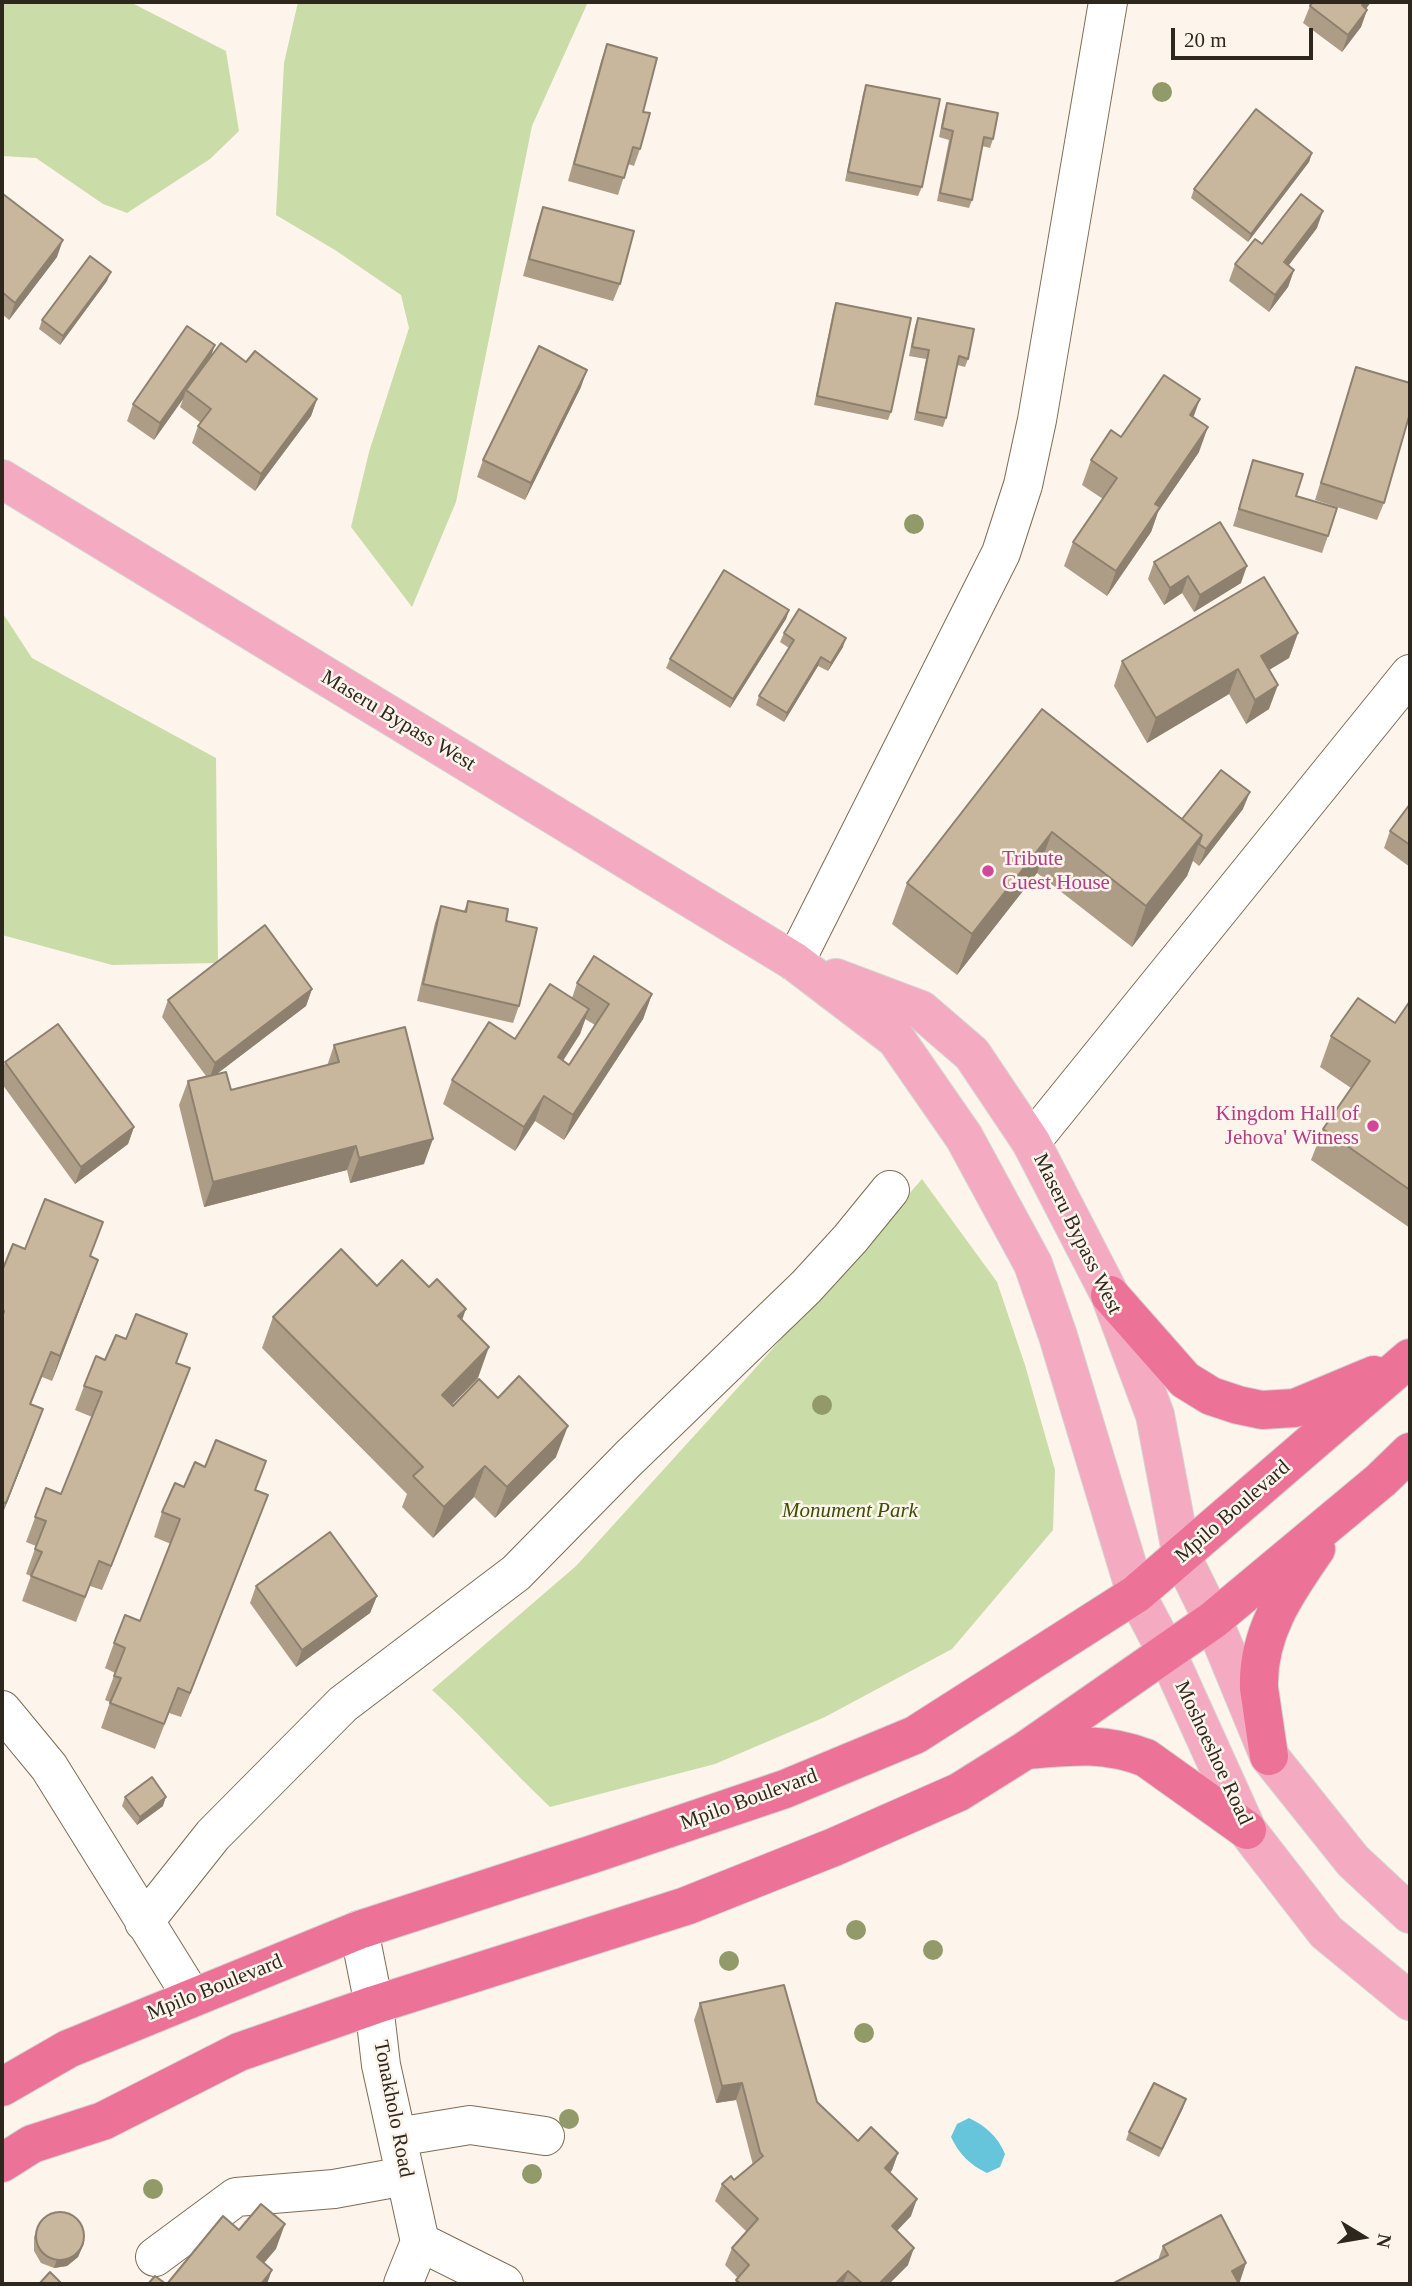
<!DOCTYPE html>
<style>
body{margin:0}
#map{position:relative;width:1412px;height:2286px;overflow:hidden;background:#fdf5eb;font-family:Georgia,serif}
canvas{display:block}
.frame{position:absolute;inset:0;border:4px solid #2e271d;pointer-events:none}
.north{position:absolute;left:1328px;top:2202px;width:70px;height:70px;-webkit-text-stroke:5px #fdf5eb;paint-order:stroke;rotate:101deg;font-size:19px;font-weight:700;line-height:28px;text-align:center;color:#2e271d}
.north::after{content:'';display:block;margin:auto;width:24px;height:32px;background:#2e271d;clip-path:polygon(50% 0,100% 100%,50% 72%,0 100%)}
.scale{position:absolute;left:1171px;top:28px;width:142px;height:32px;box-sizing:border-box;border:4px solid #2e271d;border-top:0;padding-left:9px;font-size:21px;line-height:24px;white-space:nowrap;color:#2e271d;-webkit-text-stroke:5px #fdf5eb;paint-order:stroke}
</style>
<div id="map">
<canvas width="1412" height="2286"></canvas>
<div class="frame"></div>
<div class="north">N</div>
<div class="scale">20 m</div>
</div>
<script>
const ctx = document.querySelector('canvas').getContext('2d');
ctx.lineJoin = 'round';
function fillPath(path, color) { ctx.fillStyle = color; ctx.fill(path, 'evenodd'); }
function trace(path, color, width, dash) { ctx.strokeStyle = color; ctx.lineWidth = width; ctx.lineCap = dash ? 'butt' : 'round'; ctx.setLineDash(dash || []); ctx.stroke(path); }
function write(font, color, halo, rows, align = 'center') {
  ctx.font = font + ' Georgia,serif'; ctx.lineWidth = 5; ctx.setLineDash([]); ctx.textBaseline = 'middle'; ctx.strokeStyle = halo; ctx.fillStyle = color; for (const [text, x, y, turn = 0] of rows) {
    ctx.save(); ctx.translate(x, y); ctx.rotate((+turn || 0) * Math.PI / 180); ctx.textAlign = isNaN(turn) ? turn : align; if (halo) ctx.strokeText(text, 0, 0); ctx.fillText(text, 0, 0); ctx.restore();
  }
}
fillPath(new Path2D(`
 M2,2H130L226,51L239,131L210,159L127,213L103,204L36,158L2,156Z
 M298,2H588L532,126L456,502L412,607L351,527L369,452L409,328L401,295L335,250L276,215L284,63Z
 M2,612L32,658L216,758L218,963L112,965L2,935Z
 M922,1179L997,1282L1025,1365L1055,1470L1053,1530L952,1649L825,1717L715,1764L550,1807C510,1769 473,1727 432,1690L576,1566L752,1372Z`), '#cadda8');
fillPath(new Path2D(`
 M969,2118C986,2126 998,2137 1005,2154L1000,2167L987,2173C970,2165 959,2154 951,2137L957,2124Z`), '#66c4db');
const minor = new Path2D(`
 M795,962L1001,553L1023,485L1037,420L1108,2
 M1031,1142L1410,674
 M2,1710L49,1767L192,1997
 M144,1922L213,1835L343,1704L516,1573L629,1458L806,1287L850,1239L890,1190
 M359,1930L374,2005L381,2065L420,2242L403,2284
 M397,2137L470,2125L545,2136
 M420,2242L504,2284
 M155,2257L236,2197L334,2189L405,2176`);
const major = new Path2D(`
 M2,479L795,962L896,1039L964,1137L1033,1264L1058,1336L1136,1594L1166,1651L1247,1830L1326,1932L1410,2001
 M836,978L921,1010L972,1054L1031,1142L1110,1295L1155,1415L1182,1557L1213,1620L1269,1756L1353,1861L1410,1914`);
const highway = new Path2D(`
 M1110,1295L1185,1380L1211,1396L1238,1405L1262,1410L1295,1408L1374,1375
 M1029,1750C1072,1746 1104,1742 1146,1758L1247,1830
 M1269,1756L1259,1688C1257,1634 1286,1592 1316,1549
 M2,2087L68,2049L359,1930L593,1854L785,1789L915,1735L1136,1594L1410,1358
 M2,2163L32,2144L103,2121L239,2052L374,2005L686,1906L834,1847L959,1792L1026,1750L1213,1620L1381,1480L1410,1452`);
trace(minor, '#7d6c55', 40);
trace(major, '#d5d4d2', 40);
trace(highway, '#d5d4d2', 40);
trace(minor, '#fff', 38);
trace(major, '#f4aac1', 38);
trace(highway, '#ed7298', 38);
ctx.fillStyle = '#939a6a';
for (const [x, y] of [
 [1162,92],
 [914,524],
 [822,1405],
 [856,1930],
 [933,1950],
 [729,1961],
 [864,2033],
 [569,2119],
 [532,2174],
 [153,2189]
]) { ctx.beginPath(); ctx.arc(x, y, 10, 0, 2 * Math.PI); ctx.fill(); }
fillPath(new Path2D(`
 M1371,2L1366,9L1367,10L1361,27L1342,52L1303,23L1310,6Z
 M607,44L643,112L640,149L634,166L628,164L618,195L568,181L601,61Z
 M866,85L922,187L918,196L845,181L863,94Z
 M947,103L993,139L990,148L982,146L972,200L969,208L937,201L949,140L939,137L944,111Z
 M1312,153L1309,162L1248,242L1191,198L1194,189Z
 M2,196L57,257L9,320L2,314Z
 M543,207L620,284L613,301L523,276L537,224Z
 M1317,228L1289,265L1294,270L1288,287L1269,312L1229,281L1235,264L1262,244Z
 M107,281L60,345L39,329L42,320Z
 M836,303L891,412L888,420L814,405L833,312Z
 M918,318L968,359L965,367L957,365L946,418L943,427L914,420L926,359L909,356L915,326Z
 M215,345L210,357L246,362L317,399L311,416L255,491L192,443L198,426L201,423L180,407L183,399L154,440L127,421L133,404Z
 M1356,367L1384,503L1377,520L1315,500Z
 M581,387L525,500L477,477L483,460Z
 M1193,417L1199,452L1158,512L1151,532L1107,596L1064,566L1073,542L1103,499L1082,485L1091,460L1121,437Z
 M1253,460L1296,496L1328,536L1322,553L1233,526Z
 M1154,562L1241,583L1194,612L1182,593L1164,605L1148,579Z
 M789,610L786,619L730,708L666,668L670,659Z
 M784,633L843,647L828,671L818,666L784,722L756,705L759,696L789,648L780,642Z
 M1298,633L1289,658L1269,670V709L1246,724L1229,694L1147,743L1114,686L1122,661Z
 M1042,709L1182,819L1243,809L1199,866L1193,861L1187,876L1132,947L1037,873L957,975L892,924L907,883Z
 M1410,804V867L1384,848L1390,831Z
 M468,901L506,921L519,1006L513,1023L417,1001L435,923L441,906L464,911Z
 M577,983L652,994L643,1019L564,1140L535,1121L515,1151L443,1104L452,1080L515,1039L572,998ZM585,1019L595,1025L569,1065L563,1061L580,1034Z
 M312,989L306,1006L216,1074L231,1090L327,1066L334,1045L424,1164L350,1183L347,1170L204,1207L179,1105L188,1081L206,1076L162,1017L168,1000Z
 M1410,1001V1228L1311,1160L1323,1129L1351,1088L1320,1067L1331,1036L1395,1023Z
 M5,1062L134,1127L128,1144L75,1184L2,1084V1071Z
 M25,1249L90,1257L89,1285L52,1381L42,1377L31,1404L34,1434L2,1515V1271Z
 M377,1286L462,1320L478,1378L452,1405L556,1457L495,1518L474,1497L433,1538L402,1507L407,1494L262,1348L273,1317Z
 M105,1360L177,1363L181,1392L102,1590L90,1586L76,1622L22,1601L31,1576L26,1574L36,1546L26,1542L46,1488L61,1494L92,1417L75,1410L84,1386Z
 M184,1487L256,1490L259,1519L181,1717L169,1713L155,1749L101,1728L110,1702L105,1700L115,1673L105,1668L114,1643L140,1621L171,1544L154,1537L162,1512Z
 M256,1586L377,1596L370,1613L296,1667L250,1603Z
 M125,1797L163,1806L137,1825L122,1806Z
 M700,2003L817,2102L858,2141L898,2153L892,2170L890,2173L911,2216L897,2231L908,2265L889,2284H734L738,2278L725,2265L732,2248L747,2232L715,2201L722,2184L734,2180L753,2165L736,2100L716,2103L694,2020Z
 M1183,2108L1159,2157L1126,2140L1129,2132Z
 M37,2229L84,2243L78,2257L67,2266L54,2268L41,2263L34,2251V2237Z
 M1163,2246L1246,2263L1239,2284L1158,2260Z`), '#ad9d87');
fillPath(new Path2D(`
 M1364,2H1371L1355,22L1362,5Z
 M1367,10L1361,27L1342,52L1348,35Z
 M1312,153L1309,162L1248,242L1251,234Z
 M1323,211L1317,228L1278,279L1284,262Z
 M63,240L57,257L9,320L15,303Z
 M1294,270L1288,287L1269,312L1275,295Z
 M111,272L107,281L60,345L63,336Z
 M215,345L209,362L186,390L183,399L154,440L160,423Z
 M587,370L581,387L525,500L531,483Z
 M317,399L311,416L255,491L261,474Z
 M1200,399L1191,424L1190,415Z
 M1208,427L1199,452L1158,512L1151,532L1107,596L1116,571L1155,504Z
 M1247,566L1241,583L1194,612L1200,595Z
 M1188,576L1182,593L1164,605L1170,588Z
 M789,610L786,619L730,708L733,699Z
 M1298,633L1289,658L1252,680L1261,656Z
 M846,638L843,647L828,671L831,663Z
 M821,657L818,666L784,722L787,713Z
 M1238,669L1229,694L1147,743L1156,718Z
 M1278,685L1269,709L1246,724L1255,700Z
 M1250,792L1243,809L1199,866L1206,849Z
 M1052,832L1037,873L957,975L972,934Z
 M1202,835L1187,876L1132,947L1146,906Z
 M312,989L306,1006L209,1080L215,1063Z
 M652,994L643,1019L564,1140L573,1115Z
 M589,1009L580,1034L549,1082L558,1057Z
 M544,1096L535,1121L515,1151L524,1127Z
 M134,1127L128,1144L75,1184L81,1167Z
 M433,1139L424,1164L350,1183L359,1158Z
 M356,1146L347,1170L204,1207L213,1182Z
 M98,1260L89,1285L52,1381L60,1356Z
 M466,1309L455,1340L458,1316Z
 M489,1347L478,1378L431,1426L442,1395Z
 M190,1368L181,1392L102,1590L111,1566Z
 M43,1409L34,1434L2,1515L6,1503Z
 M568,1426L556,1457L495,1518L507,1487Z
 M485,1466L474,1497L433,1538L444,1507Z
 M268,1495L259,1519L181,1717L190,1693Z
 M377,1596L370,1613L296,1667L302,1650Z
 M166,1797L163,1806L137,1825L140,1817Z
 M742,2083L736,2100L716,2103L722,2086Z
 M1186,2099L1183,2108L1159,2157L1162,2149Z
 M898,2153L892,2170L879,2185L885,2168Z
 M917,2199L911,2216L885,2243L892,2226Z
 M285,2224L276,2249L248,2282L257,2257Z
 M84,2243L78,2257L67,2266L54,2268L57,2259Z
 M914,2248L908,2265L889,2284H879Z
 M1246,2263L1239,2284L1232,2271Z
 M272,2270L267,2284H261Z
 M848,2271L843,2284H835Z`), '#8d806e');
const building = new Path2D(`
 M1312,2H1364L1362,5L1367,10L1348,35L1310,6Z
 M607,44L657,58L643,112L650,113L640,149L633,147L624,178L574,164Z
 M866,85L940,99L922,187L848,172Z
 M947,103L998,113L993,139L984,137L972,200L940,193L953,131L942,128Z
 M1256,109L1312,153L1251,234L1194,189Z
 M3,194L63,240L15,303L2,292V196Z
 M1301,194L1323,211L1284,262L1294,270L1275,295L1235,264L1255,239L1262,244Z
 M543,207L634,231L620,284L529,259Z
 M90,256L111,272L63,336L42,320Z
 M836,303L911,318L891,412L817,396Z
 M918,318L974,329L968,359L959,356L946,418L917,412L929,350L912,347Z
 M187,326L215,345L160,423L133,404Z
 M221,343L246,362L255,351L317,399L261,474L198,426L211,409L186,390Z
 M539,346L587,370L531,483L483,460Z
 M1356,367L1410,383V413L1384,503L1321,483Z
 M1164,375L1200,399L1190,415L1208,427L1155,504L1160,507L1116,571L1073,542L1117,478L1091,460L1111,430L1121,437Z
 M1253,460L1303,474L1296,496L1337,508L1328,536L1239,509Z
 M1220,522L1247,566L1200,595L1188,576L1170,588L1154,562Z
 M724,570L789,610L733,699L670,659Z
 M1264,577L1298,633L1261,656L1278,685L1255,700L1238,669L1156,718L1122,661Z
 M799,609L846,638L831,663L821,657L787,713L759,696L794,640L784,633Z
 M1042,709L1202,835L1146,906L1052,832L972,934L907,883Z
 M1221,770L1250,792L1206,849L1199,844L1202,835L1182,819Z
 M1410,804V845L1390,831Z
 M468,901L508,909L506,921L537,928L519,1006L423,984L441,906L466,912Z
 M265,925L312,989L215,1063L168,1000Z
 M594,956L652,994L573,1115L544,1096L524,1127L452,1080L489,1022L515,1039L550,984L589,1009L558,1057L569,1065L609,1004L577,983Z
 M1358,998L1395,1023L1410,1001V1190L1323,1129L1370,1061L1331,1036Z
 M58,1024L134,1127L81,1167L5,1062Z
 M405,1027L433,1139L359,1158L356,1146L213,1182L188,1081L226,1072L231,1090L339,1062L334,1045Z
 M45,1199L103,1222L90,1256L98,1260L60,1356L51,1352L30,1404L43,1409L6,1503L2,1502V1318L4,1311L2,1310V1271L13,1244L25,1249Z
 M341,1249L377,1286L402,1260L429,1287L437,1279L466,1309L458,1316L489,1347L442,1395L453,1406L479,1379L498,1398L519,1376L568,1426L507,1487L485,1466L444,1507L413,1476L423,1467L273,1317Z
 M136,1314L187,1334L176,1363L190,1368L111,1566L99,1561L85,1597L31,1576L42,1552L35,1549L46,1521L35,1517L46,1488L61,1494L102,1392L84,1386L96,1356L105,1360L116,1335L126,1339Z
 M216,1440L266,1461L255,1490L268,1495L190,1693L178,1688L164,1724L110,1703L121,1678L114,1676L125,1648L114,1643L125,1615L140,1621L180,1519L162,1512L175,1483L184,1487L195,1462L205,1467Z
 M330,1532L377,1596L302,1650L256,1586Z
 M152,1777L166,1797L140,1817L125,1797Z
 M784,1985L817,2102L858,2141L871,2127L898,2153L885,2168L917,2199L892,2226L914,2248L879,2284H863L848,2271L835,2284H741L736,2280L749,2265L732,2248L758,2219L722,2184L731,2176L734,2180L763,2156L760,2152L742,2083L722,2086L700,2003Z
 M1154,2083L1186,2099L1162,2149L1129,2132Z
 M261,2204L285,2224L257,2257L272,2270L261,2284H167L223,2216L239,2230Z
 M36 2236a24 24 0 1 1 48 0a24 24 0 1 1-48 0Z
 M1221,2215L1246,2263L1232,2271L1239,2284H1112L1168,2255L1163,2246Z
 M50,2272L62,2284H39Z
 M155,2276L166,2284H148Z`);
fillPath(building, '#c9b79d');
trace(building, '#8d806e', 2);
for (const [x, y, r, color] of [
 [988,871,7,"#d1479c"],
 [1373,1126,7,"#d1479c"]
]) { const dot = new Path2D(); dot.arc(x, y, r, 0, 2 * Math.PI); ctx.fillStyle = color; ctx.fill(dot); trace(dot, '#fdf5eb', 2.5); }
write('21px', '#2e271d', '#fdf5eb', [
 ["Maseru Bypass West",398,721,31],
 ["Maseru Bypass West",1077,1234,64],
 ["Mpilo Boulevard",1233,1512,-41],
 ["Moshoeshoe Road",1213,1753,65],
 ["Mpilo Boulevard",749,1800,-20],
 ["Mpilo Boulevard",215,1988,-22],
 ["Tonakholo Road",393,2109,79]
]);
write('21px', '#b23c85', '#fdf5eb', [
 ["Tribute",1002,859],
 ["Guest House",1002,883],
 ["Kingdom Hall of",1359,1114,"right"],
 ["Jehova' Witness",1359,1138,"right"]
], 'left');
write('italic 21px', '#3c4f00', '#fdf5eb', [
 ["Monument Park",850,1511]
]);
</script>
